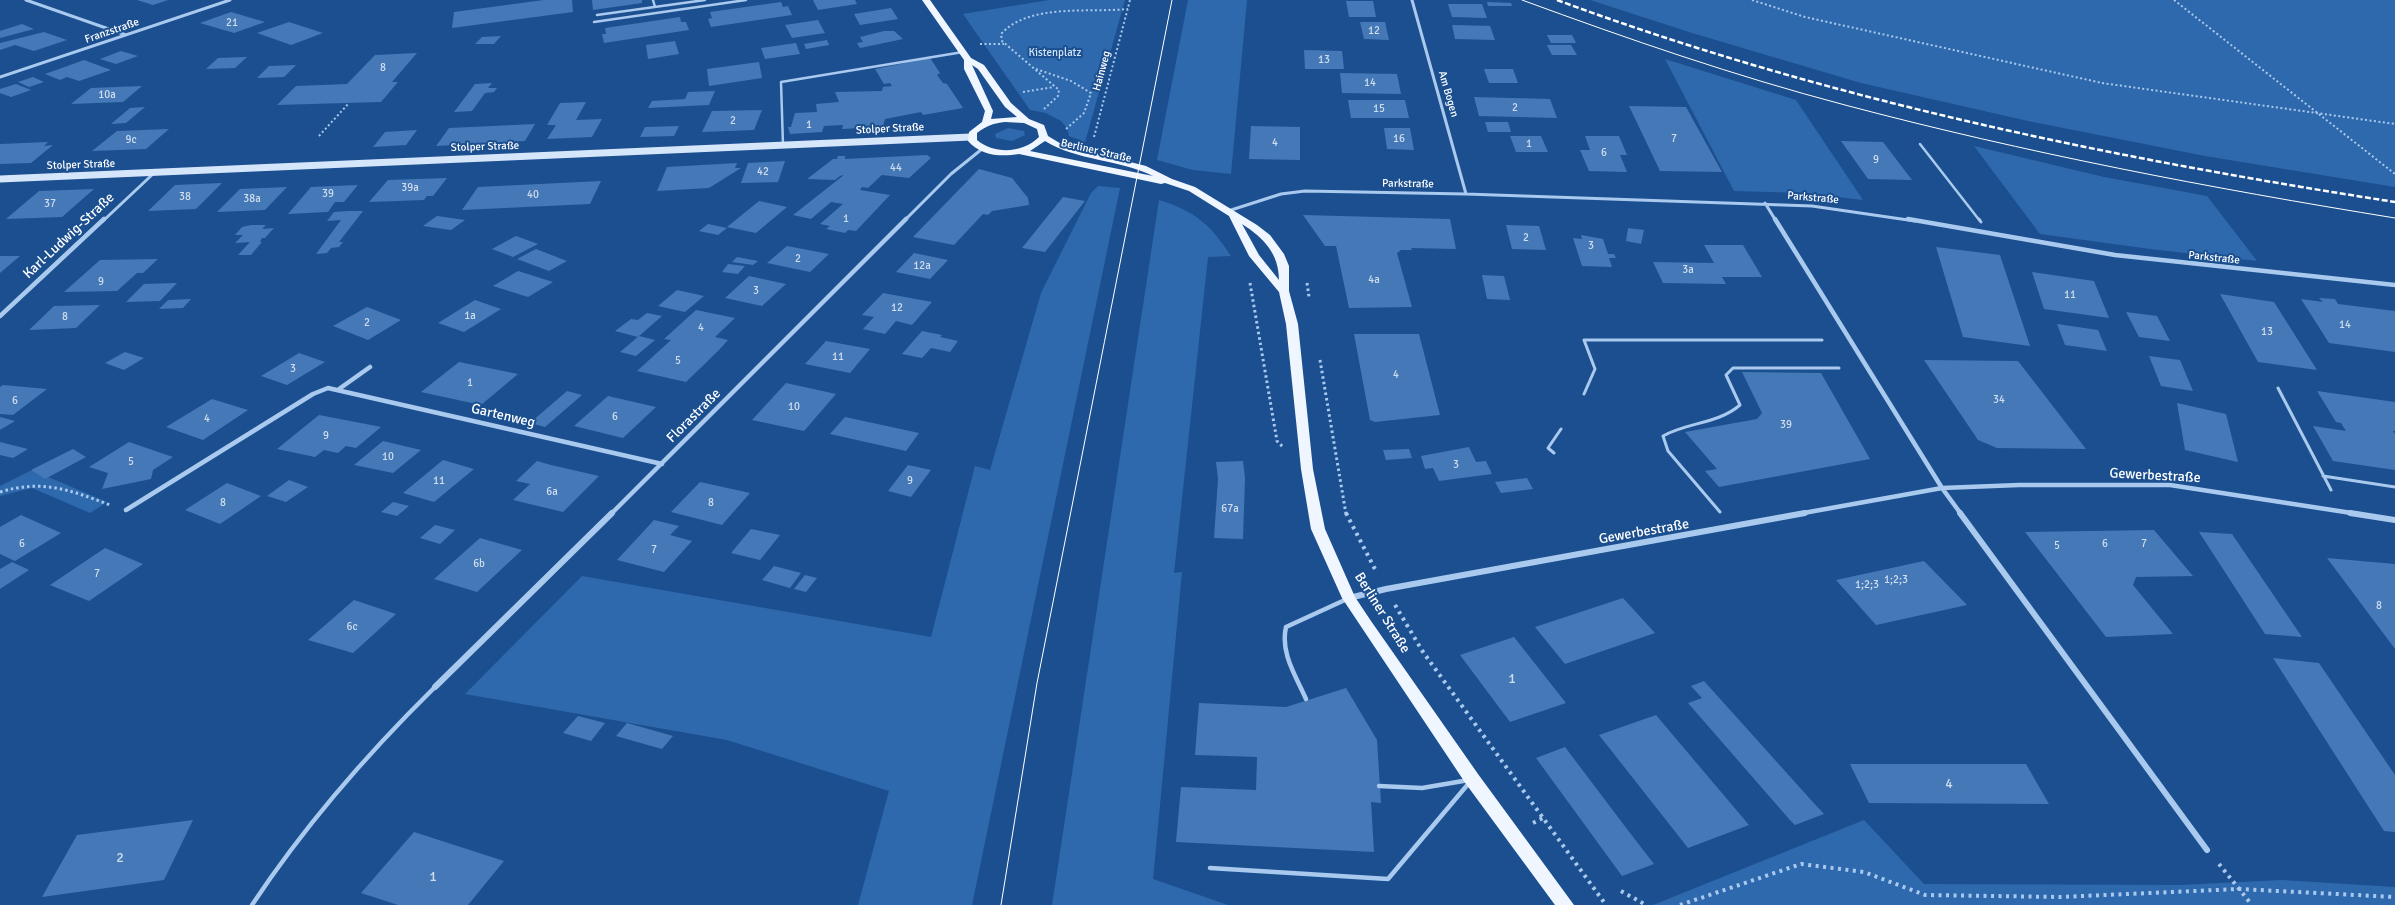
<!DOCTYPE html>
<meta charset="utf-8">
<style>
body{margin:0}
canvas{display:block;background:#1b4f8f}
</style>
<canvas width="2395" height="905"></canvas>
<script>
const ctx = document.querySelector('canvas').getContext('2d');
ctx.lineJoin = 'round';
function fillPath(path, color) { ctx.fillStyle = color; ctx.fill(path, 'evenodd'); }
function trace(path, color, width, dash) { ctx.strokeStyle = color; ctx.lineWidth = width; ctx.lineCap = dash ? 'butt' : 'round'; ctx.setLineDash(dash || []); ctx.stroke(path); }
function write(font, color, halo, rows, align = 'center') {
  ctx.font = font + ' Signika,sans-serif'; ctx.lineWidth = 4; ctx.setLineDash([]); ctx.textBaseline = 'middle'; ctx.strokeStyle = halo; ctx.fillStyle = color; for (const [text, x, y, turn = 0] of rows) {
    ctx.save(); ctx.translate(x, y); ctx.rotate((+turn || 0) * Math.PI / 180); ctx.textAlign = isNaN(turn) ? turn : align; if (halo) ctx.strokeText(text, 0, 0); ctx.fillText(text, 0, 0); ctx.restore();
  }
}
fillPath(new Path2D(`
 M1049,0H1125L1085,142L1069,136L1067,128L1061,121L1046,113L1030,110L963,14Z
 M1188,0H1247L1231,174L1193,170L1157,160Z
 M1590,0H2395V187L2205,156L2028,121L1861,83L1692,33Z
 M1665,59L1796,100L1863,200L1805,193L1734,191Z
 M1008,128L1024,131L1025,135L1012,141L996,138L995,134Z
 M1974,146L2104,177L2207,196L2257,261L2150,249L2040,234Z
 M1098,186L1120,188L972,905H858L889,791L727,740L465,694L582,576L931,637L975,466L990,470L1041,293L1091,193Z
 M1159,200C1195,211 1210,224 1231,256L1208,257L1174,573L1182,572L1153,879L1228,905H1052Z
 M30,471H34L107,502L90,513L32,488L0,496V486Z
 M1864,820L1924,884L2180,885L2282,880L2395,887V905H1653Z`), '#2e69ad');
fillPath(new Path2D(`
 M137,0H168L153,5Z
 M544,0H572L573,12L452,28L454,12Z
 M592,0H642V3L593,10Z
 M813,0H855L857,4L818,10Z
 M1346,1H1373L1376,17H1349Z
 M781,2L783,7L788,6L792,15L711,27L708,19L712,18L710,12Z
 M1487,2L1511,3L1512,6H1488Z
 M1448,4H1482L1487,18L1452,17Z
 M891,8L898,19L860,25L854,14Z
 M231,12L265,22L234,33L200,23Z
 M680,17L681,22H686L689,30L604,43L602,34H606L605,28Z
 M818,20L825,33L792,38L785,25Z
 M289,22L323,33L291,45L257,33Z
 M1360,22H1385L1389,40L1364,39Z
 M22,24L34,29L0,38V31Z
 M1452,25L1490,26L1495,40L1455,39Z
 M884,31H894L903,39L860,48L857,43L863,42L860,37Z
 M44,32L67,40L34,51L15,45L0,50V43Z
 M1547,35H1572L1576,43H1551Z
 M501,36L494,44H475L482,37Z
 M827,40L829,45L806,49L804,44Z
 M675,41L679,54L648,59L646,45Z
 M796,43L800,54L765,59L761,48Z
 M1547,45H1571L1577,55H1552Z
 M1304,50L1342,51L1344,69H1305Z
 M121,51L138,56L116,64L100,59Z
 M417,53L392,82H398L381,102L277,105L296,86L347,84L375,55Z
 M247,57L235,68L206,69L218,58Z
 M930,58L940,73L937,75L943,83L947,84L963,108L923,115L921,112L885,119L883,127L842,129L843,125L824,126L822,132L790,134L788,127H791L795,113L817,112L816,104L839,102L835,92L882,91L883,87L892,86L890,83L884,84L875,69Z
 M84,60L111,70L79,81L67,77L60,80L45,74Z
 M759,62L762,78L709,86L707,69Z
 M296,65L284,77L257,78L269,66Z
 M1484,69H1513L1518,83H1489Z
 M1340,73L1397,74L1401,94L1342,93Z
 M33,77L44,82L29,87L18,82Z
 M492,83L488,88H497L494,92L485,93L472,111L454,112L475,84Z
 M16,84L31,90L11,97L0,93V89Z
 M142,86L123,102L71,104L91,88Z
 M715,91L709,105L648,108L652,101L685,99L688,92Z
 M1474,97L1550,99L1557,118L1479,116Z
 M1348,100H1405L1409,118H1351Z
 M586,102L576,120L602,119L592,137L547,139L556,125H547L560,103Z
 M1629,106L1686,107L1722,172L1660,171Z
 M145,107L126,123L111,124L130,108Z
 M762,110L754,130L702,132L712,111Z
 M1485,122H1508L1511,132H1488Z
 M535,124L525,141L436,146L449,128Z
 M679,126L674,136L640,137L645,127Z
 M1251,126L1300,127V160L1249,159Z
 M1384,128H1410L1414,150L1387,149Z
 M169,129L146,149L92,151L117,131Z
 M417,130L406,145L373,147L385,132Z
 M1510,136H1541L1548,152H1516Z
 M1585,136H1619L1627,155H1620L1627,172L1589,171L1580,150H1590Z
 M1841,141L1883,142L1912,180L1868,179Z
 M48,142L44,146L53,145L31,163L0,164V144Z
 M927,155L931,158L909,178L882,175L868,188L862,187L860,190L890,195L856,231L848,230L845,233L826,229L830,226L820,224L843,204L831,202L811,219L793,215L844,175L840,176L835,180L807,179L833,159H837L838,156H845V159Z
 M785,161L778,182L741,183L748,163Z
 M737,163L735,168H741L709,188L657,191L667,167Z
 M979,169L1012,178L1028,198L1029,205L992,211L988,215L983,214L954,245L913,237Z
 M447,178L433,196H427L424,200L369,202L388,180Z
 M601,181L590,204L462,210L478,187Z
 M222,183L196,209L148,211L175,185Z
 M358,185L344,202H335L328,212L288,214L311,187Z
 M287,187L265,210L217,212L240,189Z
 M94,189L62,217L6,219L39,191Z
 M1063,197L1085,201L1045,252L1022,248Z
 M759,201L787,207L756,233L727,227Z
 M348,211H363L339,242H343L339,247L331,248L327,253L316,254L341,220L327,221L334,212Z
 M1303,215L1450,219L1456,249L1411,248L1412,250H1401L1397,253L1412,307L1349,308L1336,246H1325Z
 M437,216L465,220L451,230L423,226Z
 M708,224L727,228L718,235L699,231Z
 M251,225H266L262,229L274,228L265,238H262L260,242H262L251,255H238L250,242L235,243L243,235H235L242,227Z
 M1506,225L1539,226L1546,250L1512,249Z
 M1628,228L1644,230L1641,244L1626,241Z
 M1581,235L1603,239L1608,254H1614L1616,258H1609L1612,267L1582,266L1573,238L1582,239Z
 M516,236L538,244L513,257L492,249Z
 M1704,245H1743L1762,277H1722L1726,284L1663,283L1653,262L1714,263Z
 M787,246L829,254L810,272L767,263Z
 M1936,247L2000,255L2030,346L1963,337Z
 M536,249L567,261L549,271L517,259Z
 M914,253L948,260L930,279L896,272Z
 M0,256H20L0,273Z
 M737,257L758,261L753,265L732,262Z
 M158,259L143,273H137L117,291L64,292L100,260Z
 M728,264L745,266L738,274L722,272Z
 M518,271L553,282L528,297L493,286Z
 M2032,272L2094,281L2109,318L2044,309Z
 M1482,275L1504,276L1510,300L1487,299Z
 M749,276L786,284L762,306L725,298Z
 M177,283L160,301L126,302L144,284Z
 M677,290L704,296L685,312L658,306Z
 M883,293L932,302L912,325L896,321L885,334L863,329L874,317L862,315Z
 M2220,294L2274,302L2317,370L2258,362Z
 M2319,298L2335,299L2338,304L2395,311V352L2329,343L2301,299L2323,302Z
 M191,299L183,308L159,309L168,300Z
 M475,300L501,309L464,332L438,323Z
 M100,305L76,328L29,330L54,306Z
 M367,307L401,320L368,340L333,326Z
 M696,310L735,318L715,337L728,340L718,351L686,382L637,371L671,340L664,339Z
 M2126,312L2157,316L2170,341L2139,337Z
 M647,313L662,316L638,337L615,331L631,319L638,320Z
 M2057,324L2098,330L2107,351L2065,345Z
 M922,331L942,335L940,337L958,341L950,352L931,348L922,358L902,354Z
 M1354,334H1419L1440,415L1375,422L1370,420Z
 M639,336L655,340L636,356L620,352Z
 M826,341L870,349L850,373L805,364Z
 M125,352L144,358L124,370L105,363Z
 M299,353L325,362L287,385L261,376Z
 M2149,356L2180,360L2193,391L2161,386Z
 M1924,360L2018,361L2086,449L1997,448L1978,440Z
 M459,362L518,374L481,405L421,392Z
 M1742,372L1821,373L1870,459L1719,487L1705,471L1717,469L1685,432L1757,419L1762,413Z
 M786,383L836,394L804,431L752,420Z
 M3,385L47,389L13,415L0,414V387Z
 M567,391L582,395L545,427L530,423Z
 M2317,391L2395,402V431H2393L2395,434V470L2333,461L2313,426L2346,431L2341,423L2336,422Z
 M608,396L656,407L623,438L574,426Z
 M212,399L248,410L203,440L166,427Z
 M2177,403L2226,414L2238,462L2185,450Z
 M319,415L371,425L381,427L356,448L346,446L338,453L324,450L315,457L277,449Z
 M0,417L15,421L0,430Z
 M845,417L919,433L906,451L830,434Z
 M383,441L421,450L393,473L354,465Z
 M0,442L28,449L13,458L0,455Z
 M129,442L173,457L153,470L151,479L102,489L108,473L89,467Z
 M1469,447L1476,462L1486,461L1492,474L1439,481L1433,468L1425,469L1421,456Z
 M73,449L86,457L45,479L31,470Z
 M1409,449L1412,458L1386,460L1383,450Z
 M443,460L474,469L434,502L403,493Z
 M537,461L551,465L599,476L563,512L513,500L530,484L516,481Z
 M1243,461L1245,478L1243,539L1214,538L1218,479L1216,462Z
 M908,465L931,470L911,497L888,491Z
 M1527,478L1533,489L1501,493L1495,482Z
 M289,480L308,487L286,502L267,496Z
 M700,482L750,493L722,525L671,512Z
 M227,483L261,496L220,524L185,510Z
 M393,502L409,506L397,516L381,512Z
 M21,515L61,533L15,561L0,554V527Z
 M654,520L679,526L670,535L692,541L664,572L617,560Z
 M435,525L455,530L440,544L420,538Z
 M751,529L780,535L760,560L731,553Z
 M2154,530L2193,576L2136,577L2133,585L2173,634L2106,637L2025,532Z
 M2199,532L2232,534L2302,637L2265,634Z
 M480,538L522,550L477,592L434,579Z
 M105,548L143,564L89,601L50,585Z
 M2327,558L2395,564V649Z
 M1924,561L1967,605L1876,625L1836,580Z
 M12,562L29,570L0,589V569Z
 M774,566L801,573L790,588L762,580Z
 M805,575L817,578L806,592L794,589Z
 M1623,598L1655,633L1565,664L1535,627Z
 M354,600L396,614L353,653L308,640Z
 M1514,637L1566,703L1510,722L1460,655Z
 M2273,658L2319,663L2395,775V832L2384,831Z
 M1704,681L1811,800L1824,814L1795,825L1789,819L1688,703L1702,698L1691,686Z
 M1346,688L1377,740L1381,803L1371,802L1374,852L1176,842L1181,787L1256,790L1257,757L1195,755L1199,703L1286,707Z
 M1656,715L1672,734L1749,825L1688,848L1599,735Z
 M578,716L605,723L591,741L563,733Z
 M627,723L673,736L662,749L616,736Z
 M1565,747L1630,833L1654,864L1622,876L1536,758Z
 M1850,764H2026L2049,804L1869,803Z
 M193,820L164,880L42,897L77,835Z
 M414,832L504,861L468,905H398L361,893Z`), '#4478b7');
trace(new Path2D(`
 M1752,0L1805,17L2102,83L2395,124
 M2174,0L2395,174
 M980,44H1004
 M1036,69L1071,81L1091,93L1084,113L1066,129
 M1023,92L1054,87
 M1044,109L1058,96L1059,90L1002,41L1001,34C1029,3 1089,13 1128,9
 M319,136L349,103
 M1094,137L1130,0`), '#a9c9ee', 2, [2, 2.5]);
trace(new Path2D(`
 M1250,283L1277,441L1283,447
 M1307,283L1309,297
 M1320,360L1346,514
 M0,492C43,479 70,490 110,505`), '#a9c9ee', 3, [2.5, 3]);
trace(new Path2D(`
 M1346,513L1377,573
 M1395,605L1423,652L1606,905
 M1533,823L1543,818
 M2219,864L2252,905
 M1621,891L1646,905
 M1680,905L1801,864L1864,872L1925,895L2060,897L2239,889L2395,897`), '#a9c9ee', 4, [3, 4.5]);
trace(new Path2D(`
 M653,0L655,7
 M597,15L705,0
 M594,22L746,0
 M1920,144L1980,221
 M783,145L781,82L963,52`), '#a9c9ee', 2.5);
trace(new Path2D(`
 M1979,219L1981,222
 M2278,388L2331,490
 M1584,394L1595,369L1584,340H1822
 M1554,453L1548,448L1561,429
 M2323,476L2395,487
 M1720,512L1668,451L1663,436C1688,422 1718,424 1740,405L1726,375L1733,368H1839`), '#a9c9ee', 3);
trace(new Path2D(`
 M1306,699C1296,676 1280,653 1286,627L1347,599
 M1379,786L1422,788L1469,780
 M1210,868L1388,879L1469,783
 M252,905C305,825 367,754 435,687`), '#a9c9ee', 4.5);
trace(new Path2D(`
 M26,0L126,35
 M1412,0L1466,194
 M0,77L230,0
 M1765,203L1776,221
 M1228,211L1281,194L1305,191L1466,194L1812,206L1915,221
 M103,221L154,173
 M904,221L951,174L982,149`), '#a9c9ee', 3);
trace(new Path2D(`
 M1775,219L1942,488L1961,514
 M1908,219L2115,255L2395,285
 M0,316L104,219
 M339,389L370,367
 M126,510L313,394L328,388L662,464
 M611,514L906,219
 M1798,514L1942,488L2019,485H2170L2358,514`), '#a9c9ee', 4.5);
trace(new Path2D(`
 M1960,513L2207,850
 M2350,513L2395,520
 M1349,598L1386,589L1805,513
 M435,687L612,513`), '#a9c9ee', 6);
trace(new Path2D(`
 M0,179L971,137`), '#d6e6fa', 7);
fillPath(new Path2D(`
 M922,0H930L971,58L984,65L1011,103L1029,119L1044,125L1048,136L1063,145L1146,166L1172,179L1195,187L1257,225L1270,235L1284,254L1289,266V291L1298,324L1313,469L1325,529L1355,597L1371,621L1478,774L1574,905H1555L1466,784L1342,598L1311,529L1301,469L1286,324L1279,292L1249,256L1229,216L1189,191L1165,183L1161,184L1019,154C1001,157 981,156 968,141L969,132L982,122L985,111L964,69V60ZM972,65L978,69L1005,107L1017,117L991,119L993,111ZM1005,122L1024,123L1037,129L1039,137C1023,153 995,155 977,140V133C986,126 994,123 1005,122ZM1045,141C1077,161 1119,159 1153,176L1030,151ZM1242,224C1264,238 1279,254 1279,280L1259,255Z`), '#f0f6ff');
trace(new Path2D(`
 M1522,0C1628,39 1735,76 1845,105C2026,153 2210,188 2395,218
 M1001,905L1037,683L1172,0`), '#fff', 1);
trace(new Path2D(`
 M1557,0C1827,100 2111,158 2395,202`), '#fff', 2.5, [6, 2.5]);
write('11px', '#d0dded', null, [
 ["21",232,23],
 ["12",1374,31],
 ["13",1324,60],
 ["8",383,68],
 ["14",1370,83],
 ["10a",107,95],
 ["2",1515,108],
 ["15",1379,109],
 ["2",733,121],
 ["1",809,125],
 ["16",1399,139],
 ["7",1674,139],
 ["9c",131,140],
 ["4",1275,143],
 ["1",1529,144],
 ["6",1604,153],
 ["9",1876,160],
 ["44",896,168],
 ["42",763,172],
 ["39a",410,188],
 ["39",328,194],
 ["40",533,195],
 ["38",185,197],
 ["38a",252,199],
 ["37",50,204],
 ["1",846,219],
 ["2",1526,238],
 ["3",1591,246],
 ["2",798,259],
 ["12a",922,266],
 ["3a",1688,270],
 ["4a",1374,280],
 ["9",101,282],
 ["3",756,291],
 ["11",2070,295],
 ["12",897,308],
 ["1a",470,316],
 ["8",65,317],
 ["2",367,323],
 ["14",2345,325],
 ["4",701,328],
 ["13",2267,332],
 ["11",838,357],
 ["5",678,361],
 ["3",293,369],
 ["4",1396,375],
 ["1",470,383],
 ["34",1999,400],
 ["6",15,401],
 ["10",794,407],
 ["6",615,417],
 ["4",207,419],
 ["39",1786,425],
 ["9",326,436],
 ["10",388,457],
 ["5",131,462],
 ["3",1456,465],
 ["11",439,481],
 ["9",910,481],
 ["6a",552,492],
 ["8",223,503],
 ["8",711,503],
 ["67a",1230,509],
 ["6",22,544],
 ["6",2105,544],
 ["7",2144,544],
 ["5",2057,546],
 ["7",654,550],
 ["6b",479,564],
 ["7",97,574],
 ["1;2;3",1896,580],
 ["1;2;3",1867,585],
 ["8",2379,606],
 ["6c",352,627]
]);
write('11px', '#fff', '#1b4f8f', [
 ["Franzstraße",112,31,-19],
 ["Hainweg",1102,71,-75],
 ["Am Bogen",1448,94,74],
 ["Stolper Straße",890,129,-3],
 ["Stolper Straße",485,147,-2],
 ["Berliner Straße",1096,151,13],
 ["Stolper Straße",81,165,-2],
 ["Parkstraße",1408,184,1],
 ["Parkstraße",1813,198,5],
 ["Parkstraße",2214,258,6]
]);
write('11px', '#cfe3fa', '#1b4f8f', [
 ["Kistenplatz",1055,53]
]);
write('14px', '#fff', '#1b4f8f', [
 ["Karl-Ludwig-Straße",69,236,-43],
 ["Gartenweg",503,416,13],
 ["Florastraße",694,416,-45],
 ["Gewerbestraße",2155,476,3],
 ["Gewerbestraße",1644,532,-10],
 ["Berliner Straße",1382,613,58]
]);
write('14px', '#d0dded', null, [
 ["1",1512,679],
 ["4",1949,784],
 ["2",120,858],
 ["1",433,877]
]);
</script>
